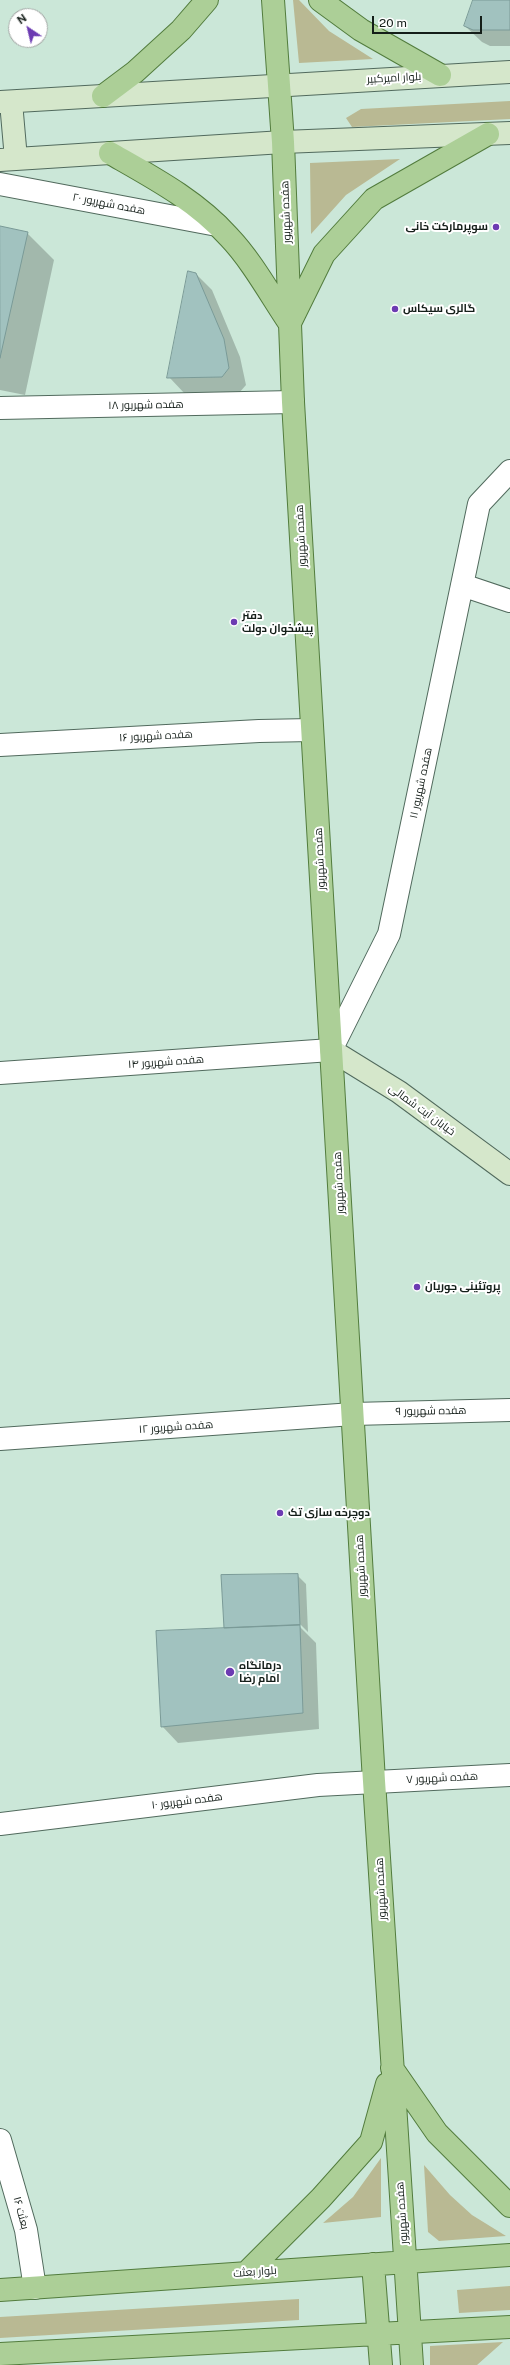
<!DOCTYPE html>
<meta charset="utf-8">
<style>
body{margin:0}
#map{position:relative;width:510px;height:2365px;overflow:hidden;background:#cbe7d8;font-family:"Public Sans",sans-serif}
canvas{display:block}
.north{position:absolute;left:8px;top:8px;width:40px;height:40px;box-sizing:border-box;background:#fff;border:1px solid #a1a5a3;border-radius:50%;rotate:325deg;font-size:11px;font-weight:700;line-height:16px;text-align:center;color:#141e19}
.north::after{content:'';display:block;margin:auto;width:14px;height:18px;background:#6c3bb2;clip-path:polygon(50% 0,100% 100%,50% 72%,0 100%)}
.scale{position:absolute;left:372px;top:16px;width:110px;height:18px;box-sizing:border-box;border:2px solid #141e19;border-top:0;padding-left:5px;font-size:12px;line-height:14px;white-space:nowrap;color:#141e19;-webkit-text-stroke:3px #fff;paint-order:stroke}
</style>
<div id="map">
<canvas width="510" height="2365"></canvas>
<div class="north">N</div>
<div class="scale">20 m</div>
</div>
<script>
const ctx = document.querySelector('canvas').getContext('2d');
ctx.lineJoin = 'round';
function fillPath(path, color) { ctx.fillStyle = color; ctx.fill(path, 'evenodd'); }
function trace(path, color, width, dash) { ctx.strokeStyle = color; ctx.lineWidth = width; ctx.lineCap = dash ? 'butt' : 'round'; ctx.setLineDash(dash || []); ctx.stroke(path); }
function write(font, color, halo, rows, align = 'center') {
  ctx.font = font + ' "Public Sans",Cairo,sans-serif'; ctx.lineWidth = 4; ctx.setLineDash([]); ctx.textBaseline = 'middle'; ctx.strokeStyle = halo; ctx.fillStyle = color; for (const [text, x, y, turn = 0] of rows) {
    ctx.save(); ctx.translate(x, y); ctx.rotate((+turn || 0) * Math.PI / 180); ctx.textAlign = isNaN(turn) ? turn : align; if (halo) ctx.strokeText(text, 0, 0); ctx.fillText(text, 0, 0); ctx.restore();
  }
}
fillPath(new Path2D(`
 M293,0H299L329,31L373,59L299,63Z
 M510,101V119L352,127L346,118L361,109Z
 M400,159L346,195L311,234L310,163Z
 M381,2158V2217L323,2223L353,2197Z
 M424,2165L450,2195L472,2215L506,2236L439,2241L428,2232Z
 M510,2286V2310L459,2313L457,2290Z
 M299,2299V2320L0,2338V2317Z
 M503,2342L477,2365H430V2346Z`), '#b9b993');
fillPath(new Path2D(`
 M474,0H510V46H490L482,42L465,26Z
 M0,227L27,233L54,260L25,395L0,390Z
 M196,274L212,290L240,357L246,385L239,393L185,394L169,377Z
 M297,1575L306,1584L308,1632L299,1623V1626L316,1643L319,1729L178,1743L162,1726L227,1630L225,1628Z`), '#0003');
const building = new Path2D(`
 M473,0H510V30H473L464,26Z
 M0,226L28,232L0,358Z
 M188,271L196,273L224,339L229,368L222,377L167,378Z
 M298,1574L300,1625L224,1628L221,1575Z
 M300,1625L303,1713L161,1727L156,1631Z`);
fillPath(building, '#a1c2bf');
trace(building, '#7a9a97', 1);
const street = new Path2D(`
 M0,184L217,225
 M0,408L293,402
 M462,585L510,601
 M0,745L259,731L312,730
 M0,1073L331,1050L389,934L479,504L510,471
 M0,1439L353,1414L510,1410
 M0,1824L318,1785L510,1775
 M0,2140L26,2230L35,2288`);
const secondary = new Path2D(`
 M0,102L510,72
 M11,102L16,159
 M0,160L283,142L510,133
 M331,1050L399,1092L510,1174`);
const primary = new Path2D(`
 M273,0L283,142L293,402L374,1781L412,2365
 M320,0L361,30L440,75
 M103,96L135,72L181,30L207,0
 M110,153C152,177 196,200 229,237C252,261 271,296 290,324
 M291,321L324,254L374,199L488,134
 M392,2068L437,2133L510,2206
 M373,2264L381,2365
 M246,2273L321,2198L371,2142L387,2084
 M0,2290L510,2255
 M0,2354L510,2327`);
trace(street, '#516a5d', 24);
trace(secondary, '#516a5d', 24);
trace(primary, '#527c3d', 24);
trace(street, '#fff', 22);
trace(secondary, '#d5e7cb', 22);
trace(primary, '#accf97', 22);
for (const [x, y, r, color] of [
 [496,227,4,"#6c3bb2"],
 [395,309,4,"#6c3bb2"],
 [234,622,4,"#6c3bb2"],
 [417,1287,4,"#6c3bb2"],
 [280,1513,4,"#6c3bb2"],
 [230,1672,5,"#6c3bb2"]
]) { const dot = new Path2D(); dot.arc(x, y, r, 0, 2 * Math.PI); ctx.fillStyle = color; ctx.fill(dot); trace(dot, '#fff', 1.5); }
write('11px', '#141e19', '#fff', [
 ["بلوار امیرکبیر",394,78,-3],
 ["هفده شهریور ۲۰",109,204,11],
 ["هفده شهریور",286,212,-92],
 ["هفده شهریور ۱۸",146,405,-1],
 ["هفده شهریور",301,536,-93],
 ["هفده شهریور ۱۶",156,736,-3],
 ["هفده شهریور ۱۱",421,783,-78],
 ["هفده شهریور",320,859,-93],
 ["هفده شهریور ۱۴",166,1062,-4],
 ["خیابان آیت شمالی",422,1110,36],
 ["هفده شهریور",339,1183,-93],
 ["هفده شهریور ۹",431,1411,-1],
 ["هفده شهریور ۱۲",176,1427,-4],
 ["هفده شهریور",361,1566,-93],
 ["هفده شهریور ۷",442,1778,-3],
 ["هفده شهریور ۱۰",187,1801,-7],
 ["هفده شهریور",381,1889,-93],
 ["بعثت ۱۶",21,2213,75],
 ["هفده شهریور",402,2213,-94],
 ["بلوار بعثت",255,2272,-4]
]);
write('bold 11px', '#141e19', '#fff', [
 ["سوپرمارکت خانی",488,227,"right"],
 ["گالری سیکاس",403,309],
 ["دفتر",242,616],
 ["پیشخوان دولت",242,629],
 ["پروتئینی جوریان",425,1287],
 ["دوچرخه سازی تک",288,1513],
 ["درمانگاه",239,1666],
 ["امام رضا",239,1679]
], 'left');
</script>
